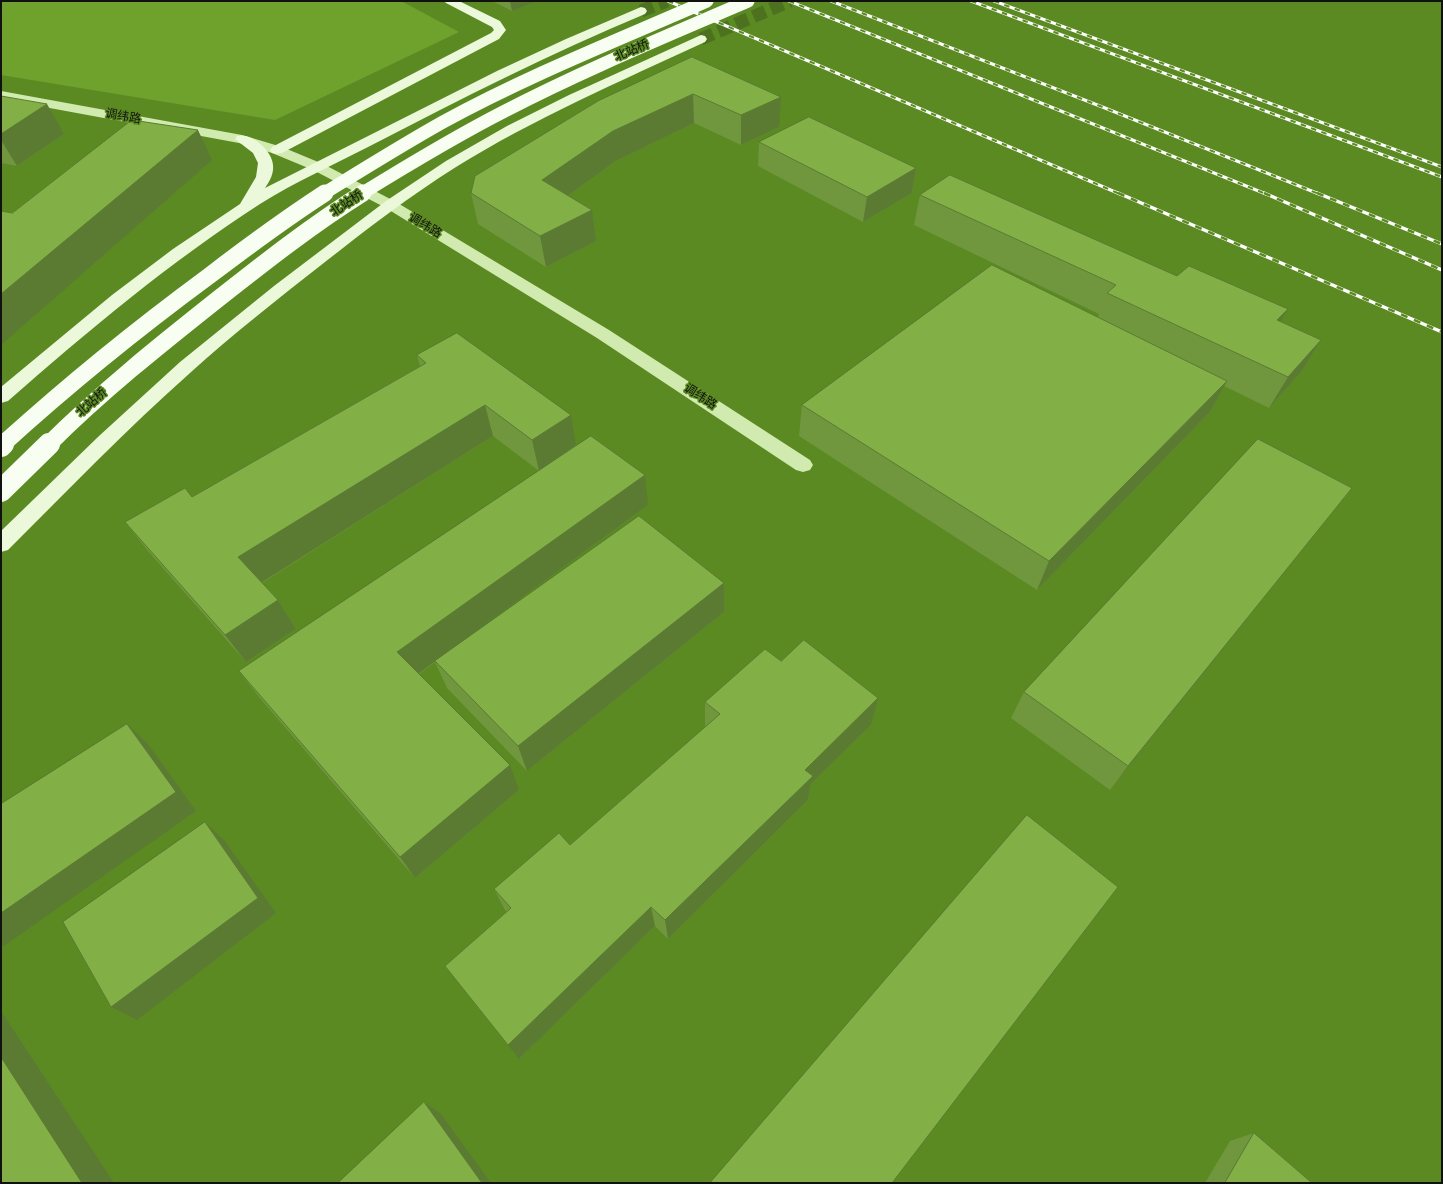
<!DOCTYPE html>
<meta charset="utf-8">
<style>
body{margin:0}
#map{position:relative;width:1443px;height:1184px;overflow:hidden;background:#5b8a23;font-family:"Roboto Condensed",sans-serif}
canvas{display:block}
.frame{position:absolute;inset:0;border:2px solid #111;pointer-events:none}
</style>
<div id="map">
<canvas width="1443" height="1184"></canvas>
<div class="frame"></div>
</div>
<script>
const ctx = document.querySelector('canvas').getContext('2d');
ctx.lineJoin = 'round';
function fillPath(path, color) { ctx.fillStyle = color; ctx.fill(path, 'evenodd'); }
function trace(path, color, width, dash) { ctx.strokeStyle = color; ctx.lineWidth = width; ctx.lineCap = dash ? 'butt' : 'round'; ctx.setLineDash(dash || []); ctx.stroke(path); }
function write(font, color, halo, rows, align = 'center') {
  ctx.font = font + ' "Roboto Condensed","Noto Sans SC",sans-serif'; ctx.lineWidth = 3; ctx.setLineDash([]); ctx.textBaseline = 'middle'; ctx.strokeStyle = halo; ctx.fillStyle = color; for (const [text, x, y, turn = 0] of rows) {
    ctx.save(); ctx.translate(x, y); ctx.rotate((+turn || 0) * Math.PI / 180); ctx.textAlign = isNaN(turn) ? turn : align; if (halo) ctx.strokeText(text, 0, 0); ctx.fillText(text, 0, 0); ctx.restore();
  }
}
fillPath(new Path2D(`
 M1,1H401L459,32L275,120L1,75Z`), '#6fa22d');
trace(new Path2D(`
 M641,11L667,1
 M701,39L790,1`), '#4c721f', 13, [13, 6]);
fillPath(new Path2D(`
 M1,91L242,135L282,147L323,164L396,202L609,330L810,460L813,465L810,470L803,472L796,470L597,338L386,208L313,170L272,153L239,143L1,99Z`), '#d1eaaf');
fillPath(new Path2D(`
 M444,1H459L500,21L506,30L499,39L282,153L277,154L272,153L270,150L272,147L491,33L494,30L492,27L446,3Z
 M641,7L645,8L647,11L645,14C551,53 461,99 370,146C333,165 295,182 260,204C170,262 88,331 8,401L1,403V387L112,295L173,249L240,204L256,177L258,163L253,153L235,139L237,136C251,132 272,150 273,165C274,173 270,181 265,188L497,71L566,39Z
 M701,35L705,36L707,39L705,42C621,81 535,118 456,167C410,196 367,229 325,262C279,298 233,334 190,373C127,429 68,490 8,550L1,552V531L99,436L180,362L274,286L386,201L446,161L507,126L569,95Z`), '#ebf8da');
const railFar1 = new Path2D(`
 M668,1L1120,194
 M789,1L1266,194
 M831,1L1105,108L1319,194
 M971,1L1442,177
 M994,1L1442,167`);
const rail = new Path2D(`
 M1118,193L1442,332
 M1264,193L1442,270
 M1317,193L1442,244`);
trace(railFar1, '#fff', 3);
trace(rail, '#fff', 3.5);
trace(railFar1, '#5b8a23', 2, [5.5]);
trace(rail, '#5b8a23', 2.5, [7]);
trace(new Path2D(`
 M323,194C362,170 402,145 443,122C527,76 618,40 707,1
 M361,194C408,165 456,136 505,111C584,70 667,36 748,1`), '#f9fef3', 13);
trace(new Path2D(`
 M2,445C68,385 137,329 209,276C247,247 285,219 325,193
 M48,445C101,392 160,345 218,299C265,262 312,225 363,193`), '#f9fef3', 17);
trace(new Path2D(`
 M1,446L3,444
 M1,491L49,444`), '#f9fef3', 22);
fillPath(new Path2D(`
 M492,1H538L512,11Z
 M692,57L779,127L741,145L694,123L616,161L568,196L596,241L546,267L478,224L471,193Z
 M1,96L64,134L17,166L1,163Z
 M759,142L916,168L912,193L863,222L758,166Z
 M920,195L1281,322L1321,340L1302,371L1269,408L1224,386L1210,412L1037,590L799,436L802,405L1098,317L1099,314L914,225Z
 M417,355L576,445L648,505L461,642L724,612L527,771L447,688L435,662L419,674L519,790L415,878L259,697L239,671L539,471L493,436L262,583L278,600L296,629L246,662L148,551L125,522L192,497L420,366Z
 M1328,518L1110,790L1011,718L1024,692Z
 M781,661L871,725L811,784L808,800L668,939L655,926L519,1059L507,912L505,910L494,889L570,845L705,727V702Z
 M1254,1133L1312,1183H1205L1230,1141Z`), '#70973d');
fillPath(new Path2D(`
 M510,1H538L512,11Z
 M693,94L694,123L616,161L547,211L542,180L613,131Z
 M781,97L779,127L741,145V115Z
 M47,104L64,134L17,166L1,140V134Z
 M198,130L212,160L1,345V294Z
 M916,168L912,193L863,222L867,197Z
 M592,210L596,241L546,267L540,236Z
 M1288,309L1270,340L1277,320Z
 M1321,340L1302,371L1269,408L1288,377Z
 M1227,381L1210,412L1037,590L1049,561Z
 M485,405L493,436L256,586L238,557Z
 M571,415L576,445L539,471L532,440Z
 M645,475L648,505L411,679L397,652Z
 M1352,488L1328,518L1110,790L1128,766Z
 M724,583V612L527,771L518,746Z
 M278,600L296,629L246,662L225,635Z
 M878,698L871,725L811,784L808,800L668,939L665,920L805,770Z
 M127,724L148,744L196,811L1,948V913Z
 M510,765L519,790L415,878L400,857Z
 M205,822L224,840L276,913L137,1020L111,1007Z
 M651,907L655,926L519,1059L508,1045Z
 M1,1011L114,1183H82L1,1057Z
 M424,1102L441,1114L491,1183H482Z`), '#5b7b32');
const building = new Path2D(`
 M692,57L781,97L741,115L693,94L613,131L542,180L592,210L540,236L471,193L475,176L598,101Z
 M1,96L47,104L1,134Z
 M809,117L916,168L867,197L759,142Z
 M132,120L198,130L1,294V211L12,213Z
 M950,175L1177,276L1189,266L1288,309L1277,320L1321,340L1288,377L1107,293L1116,285L920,195Z
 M992,265L1227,381L1049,561L802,405Z
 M457,333L571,415L532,440L485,405L238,557L278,600L225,635L125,522L185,488L192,497L426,363L417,355Z
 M591,436L645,475L397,652L510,765L400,857L239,671Z
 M1258,439L1352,488L1128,766L1024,692Z
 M639,516L724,583L518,746L435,661Z
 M804,640L878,698L805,770L813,776L665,920L651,907L508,1045L445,966L511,908L494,889L559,833L570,845L720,714L705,702L765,649L781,661Z
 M127,724L176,792L1,913V804Z
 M1027,815L1118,887L892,1183H710Z
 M205,822L258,898L111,1007L63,922Z
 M1,1057L82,1183H1Z
 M424,1102L482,1183H338Z
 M1254,1133L1312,1183H1225Z`);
fillPath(building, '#82b047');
trace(building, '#5b7b32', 1);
write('12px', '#111', '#5b8a23', [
 ["北站桥",632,51,-23],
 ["调纬路",123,117,10],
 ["北站桥",347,204,-34],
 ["调纬路",425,226,31],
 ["调纬路",700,397,33],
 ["北站桥",92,403,-41]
]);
</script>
